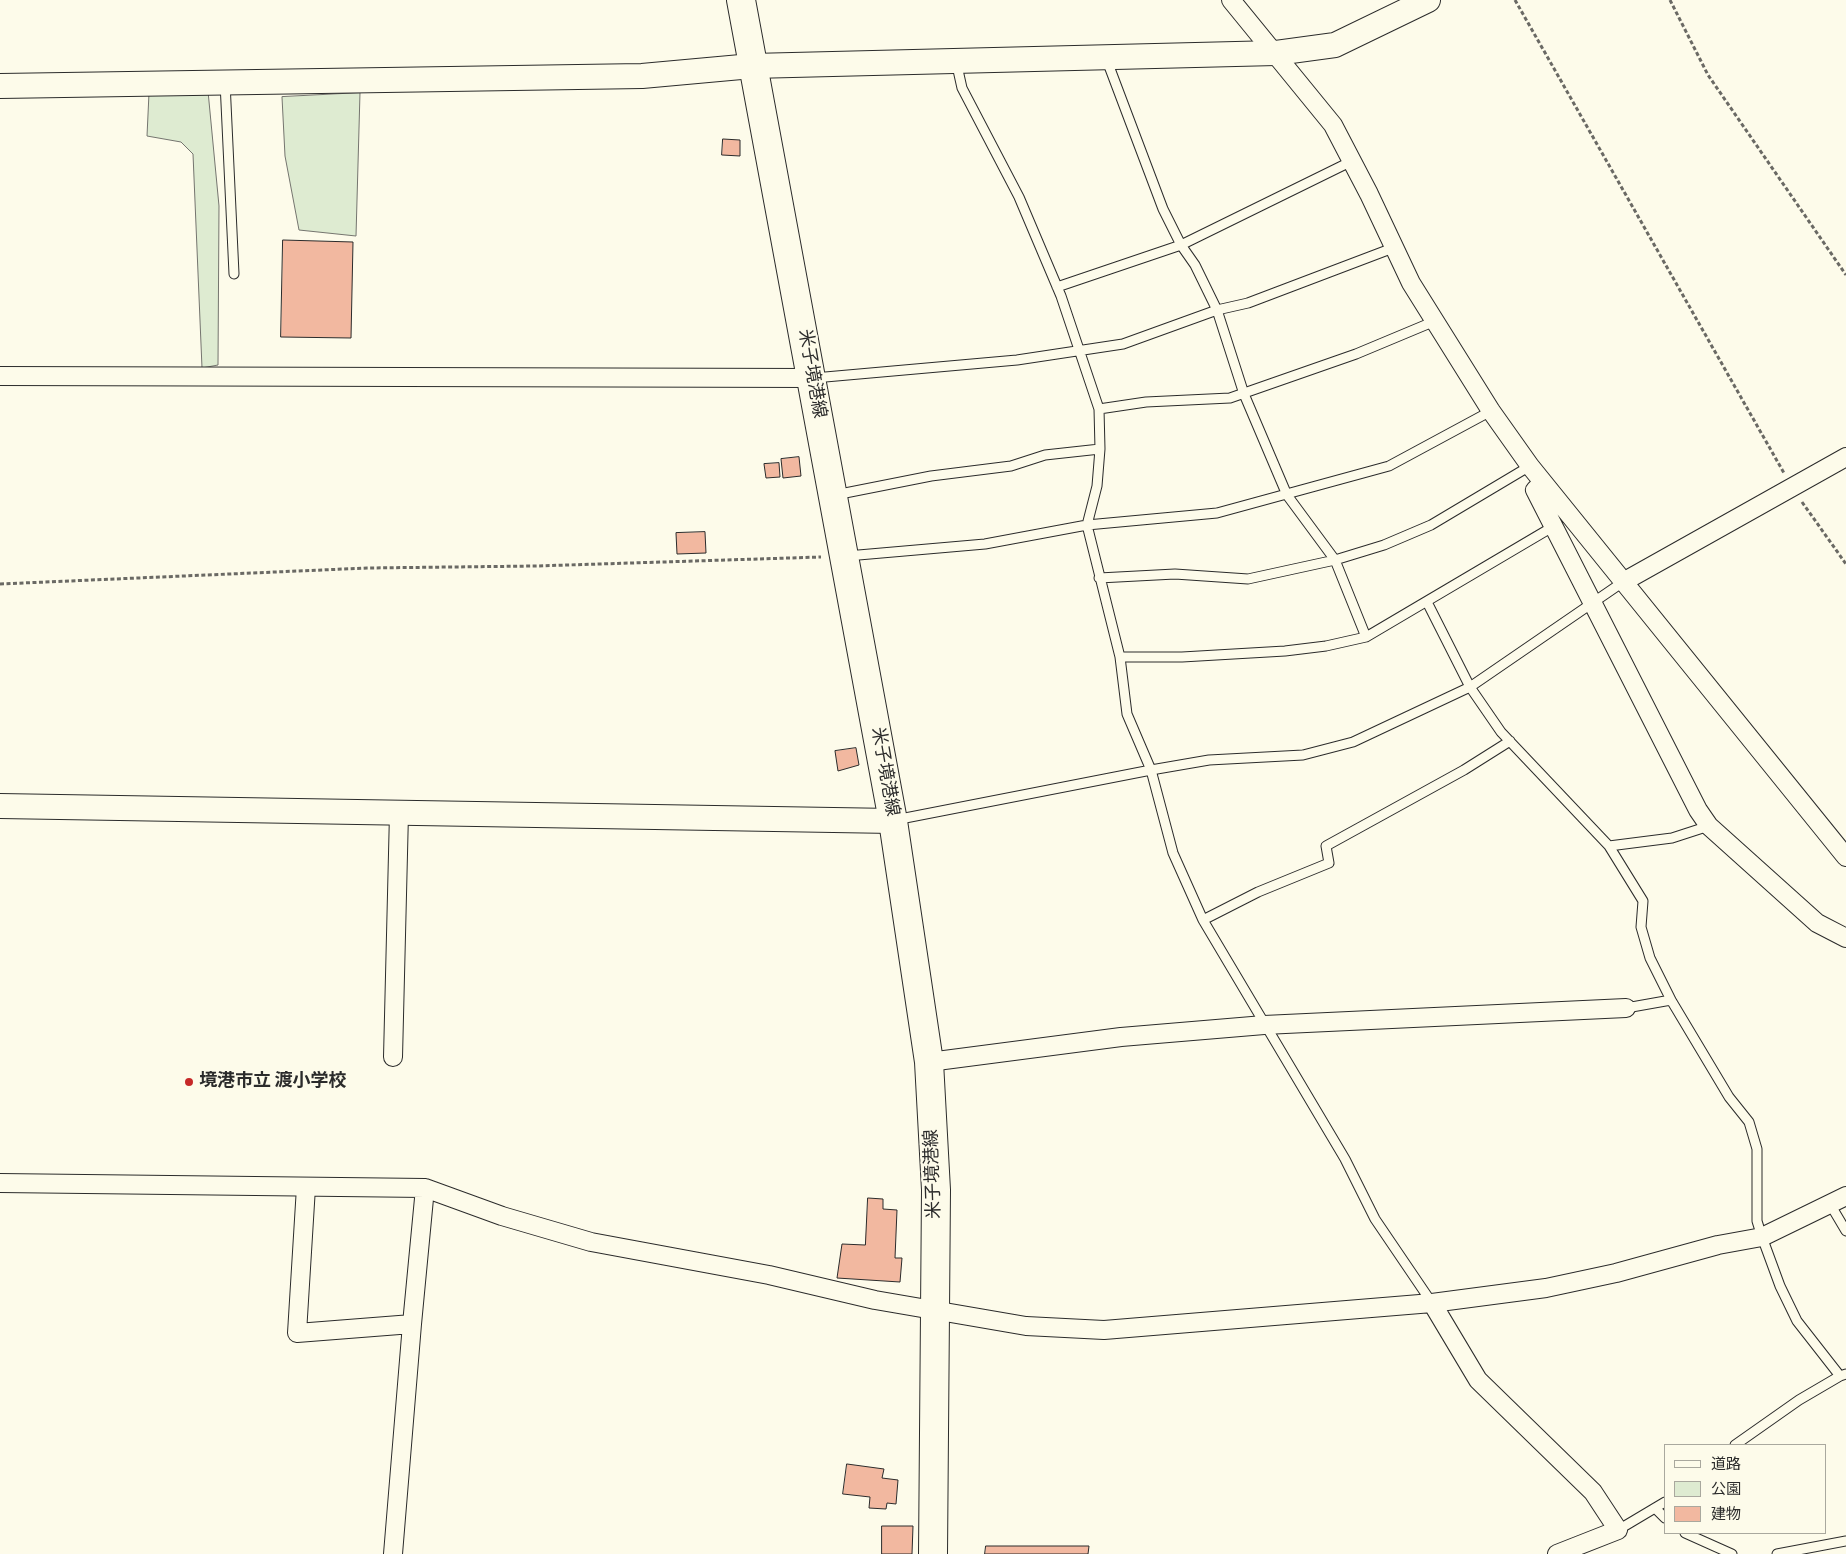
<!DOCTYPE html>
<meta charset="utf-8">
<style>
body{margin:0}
#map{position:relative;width:1846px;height:1554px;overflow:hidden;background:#fdfbea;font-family:"Source Sans 3","Noto Sans JP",sans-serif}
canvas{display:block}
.legend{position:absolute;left:1664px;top:1444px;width:162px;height:90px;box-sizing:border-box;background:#fdfbea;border:1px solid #a9a89e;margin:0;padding:6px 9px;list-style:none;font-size:15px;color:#2b2b2b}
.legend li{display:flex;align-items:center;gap:10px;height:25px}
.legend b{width:25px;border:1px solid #a9a89e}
</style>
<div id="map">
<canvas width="1846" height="1554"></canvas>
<ul class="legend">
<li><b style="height:6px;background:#fdfbea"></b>道路</li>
<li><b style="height:14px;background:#deebd1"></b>公園</li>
<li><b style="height:14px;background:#f2b8a0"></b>建物</li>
</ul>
</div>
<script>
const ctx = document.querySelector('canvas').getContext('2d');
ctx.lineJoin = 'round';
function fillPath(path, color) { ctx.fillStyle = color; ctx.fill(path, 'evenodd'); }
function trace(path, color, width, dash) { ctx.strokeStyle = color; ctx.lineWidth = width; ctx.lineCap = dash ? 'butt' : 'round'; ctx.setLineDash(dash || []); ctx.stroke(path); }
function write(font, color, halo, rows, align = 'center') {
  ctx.font = font + ' "Source Sans 3","Noto Sans JP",sans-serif'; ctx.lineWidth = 4; ctx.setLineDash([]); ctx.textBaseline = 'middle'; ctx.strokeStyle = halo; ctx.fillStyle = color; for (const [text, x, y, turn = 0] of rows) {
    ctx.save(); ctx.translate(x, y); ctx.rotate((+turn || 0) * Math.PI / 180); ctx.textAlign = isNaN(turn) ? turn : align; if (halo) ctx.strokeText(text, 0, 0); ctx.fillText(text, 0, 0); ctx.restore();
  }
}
const green = new Path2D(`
 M208,91L219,206L218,365L202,368L193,154L181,142L147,136L149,93Z
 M360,93L356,236L299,230L285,156L282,97Z`);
fillPath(green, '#deebd1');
trace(green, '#74746e', 1);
const building = new Path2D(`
 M723,139L740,140V156L722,155Z
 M283,240L353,242L351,338L281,337Z
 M799,457L801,476L783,478L781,459Z
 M779,463L780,477L766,478L764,464Z
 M705,532L706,553L677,554L676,533Z
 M856,748L859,765L838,771L835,751Z
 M868,1198L883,1199V1209L897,1210L895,1258H902L900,1282L837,1278L842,1244L865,1245Z
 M847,1464L884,1469L882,1478L898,1480L896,1504L887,1503L886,1509L869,1508L870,1497L843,1494Z
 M882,1526H913L912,1554H882Z
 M986,1546H1089L1088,1554H985Z`);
fillPath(building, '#f2b8a0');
trace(building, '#2b2b2b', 1);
const lane = new Path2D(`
 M1108,57L1109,66L1163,209L1181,245L1352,161
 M956,61L962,88L1019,197L1061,296L1099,409L1100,449L1097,486L1087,525L1120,657L1127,714L1151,770L1173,853L1203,920L1345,1159L1375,1219L1432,1303
 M225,82L234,274
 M1057,287L1181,245L1195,265L1217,310L1244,394L1287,495L1335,560L1384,545L1431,525L1530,466
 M814,378L1017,360L1123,344L1217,310L1248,303L1393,248
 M1099,409L1146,402L1230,398L1356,354L1435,321
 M835,495L931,476L1011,466L1045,455L1100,449
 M847,556L985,544L1087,525L1217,513L1389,466L1491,411
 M1099,578L1175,574L1248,579L1335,560L1366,637
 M1427,602L1470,687L1501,732L1609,846L1672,838L1709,826
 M1120,657H1182L1285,651L1326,646L1366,637L1554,526
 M895,820L1151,770L1209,760L1303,755L1353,742L1470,687L1623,582
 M1609,846L1643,901L1641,927L1650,958L1671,1000L1626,1008
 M1203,920L1258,892L1329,863L1326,846L1464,770L1510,741
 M1671,1000L1729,1097L1749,1122L1757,1149V1221L1762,1237L1780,1286L1797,1321L1840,1376L1846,1374
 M1830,1204L1846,1231
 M1735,1445L1799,1400L1840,1376
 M1655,1508L1665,1518
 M1618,1530L1665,1502
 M1685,1533L1732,1554
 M1777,1554L1846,1541`);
const street = new Path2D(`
 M1231,0L1333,125L1369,194L1411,283L1491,411L1530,466L1846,857
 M0,376L812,378
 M1542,483L1535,490L1698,810L1709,826L1817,923L1846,938
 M1623,582L1846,457
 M393,1057L399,813
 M929,1062L1121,1037L1264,1025L1626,1008
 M0,1183L425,1188L502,1216L591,1242L769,1275L875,1300L1026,1326L1104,1330L1432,1303L1546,1288L1616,1273L1718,1245L1762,1237L1846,1196
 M306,1187L297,1333L412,1324L425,1188
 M1432,1303L1478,1380L1593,1492L1618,1530L1557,1554
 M393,1554L412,1324`);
const secondary = new Path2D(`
 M0,86L642,76L752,66L1276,53L1335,45L1428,0
 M0,806L893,821`);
const primary = new Path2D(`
 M741,0L893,821L929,1062L936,1190L933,1554`);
trace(lane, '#2b2b2b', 11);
trace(street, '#2b2b2b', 20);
trace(secondary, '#2b2b2b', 26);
trace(primary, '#2b2b2b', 30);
trace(new Path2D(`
 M1515,0L1784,473
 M1670,0L1708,75L1846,275
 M1802,502L1846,564
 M0,584L367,568L536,566L821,557`), '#6a6964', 3, [4, 2.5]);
trace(lane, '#fdfbea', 9);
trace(street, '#fdfbea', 18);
trace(secondary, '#fdfbea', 24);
trace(primary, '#fdfbea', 28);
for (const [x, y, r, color] of [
 [189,1082,5,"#c62828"]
]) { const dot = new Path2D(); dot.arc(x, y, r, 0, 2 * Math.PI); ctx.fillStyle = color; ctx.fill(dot); trace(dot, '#fdfbea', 2); }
write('18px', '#2b2b2b', '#fdfbea', [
 ["米子境港線",811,374,80],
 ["米子境港線",884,772,80],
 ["米子境港線",934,1174,-92]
]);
write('bold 18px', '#2b2b2b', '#fdfbea', [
 ["境港市立 渡小学校",199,1082]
], 'left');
</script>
